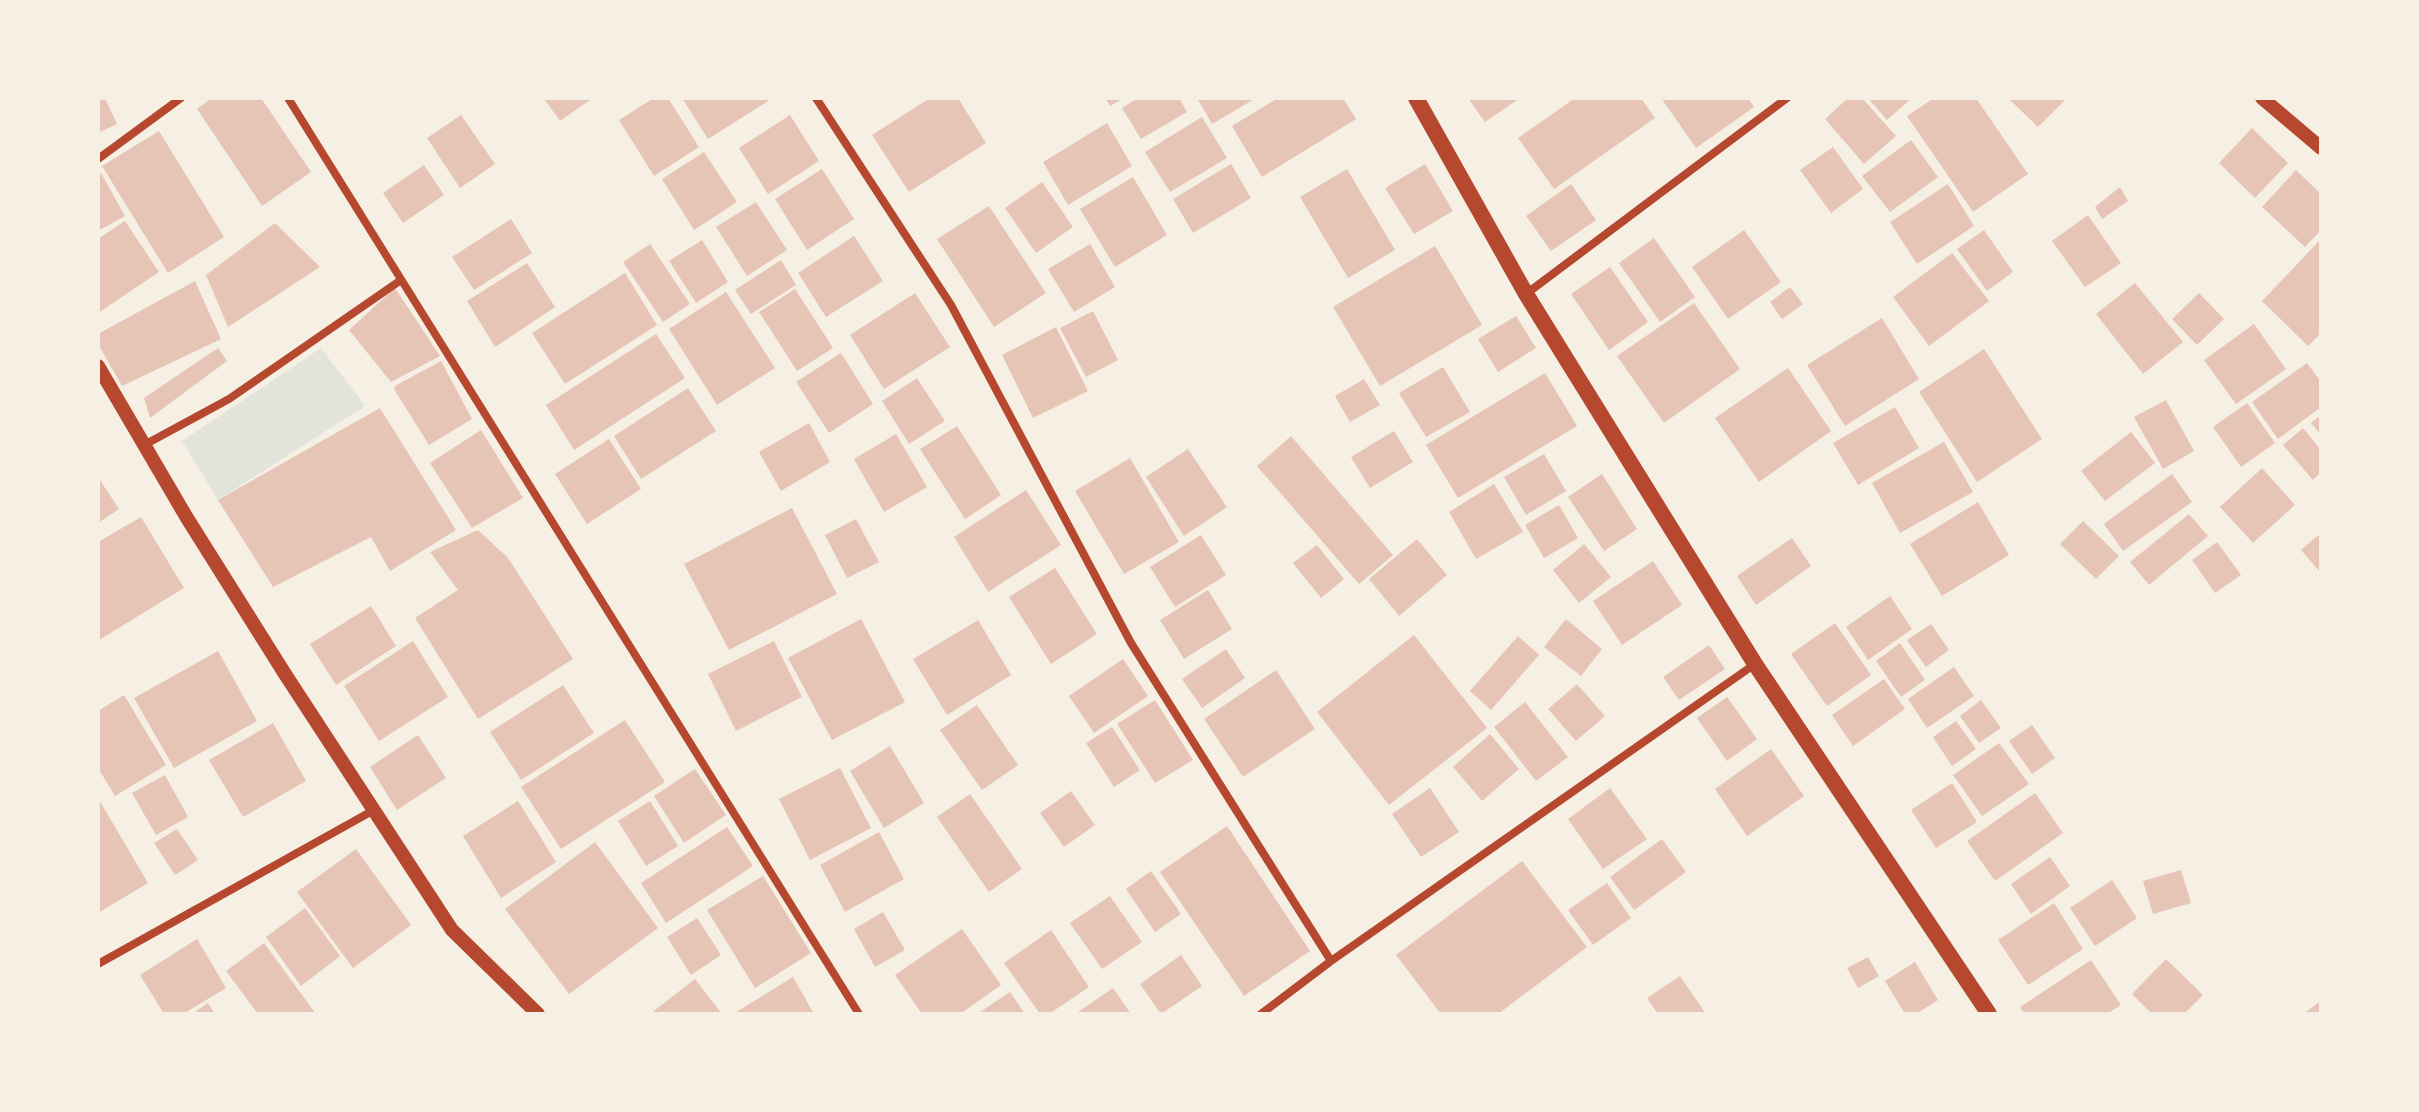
<!DOCTYPE html>
<style>
body{margin:0}
#map{position:relative;width:2419px;height:1112px;overflow:hidden;background:#f6efe4;font-family:"Archivo Narrow",sans-serif}
canvas{display:block}
.frame{position:absolute;inset:0;border:100px solid #f6efe4;pointer-events:none}
</style>
<div id="map">
<canvas width="2419" height="1112"></canvas>
<div class="frame"></div>
</div>
<script>
const ctx = document.querySelector('canvas').getContext('2d');
ctx.lineJoin = 'round';
function fillPath(path, color) { ctx.fillStyle = color; ctx.fill(path, 'evenodd'); }
function trace(path, color, width, dash) { ctx.strokeStyle = color; ctx.lineWidth = width; ctx.lineCap = dash ? 'butt' : 'round'; ctx.setLineDash(dash || []); ctx.stroke(path); }
fillPath(new Path2D(`
 M321,348L365,406L218,500L182,441Z`), '#e2e4dc');
fillPath(new Path2D(`
 M98,98H105L117,124L98,133Z
 M212,98H261L311,172L262,206L197,109Z
 M548,98H593L560,121L545,100Z
 M654,98H668L699,147L654,176L619,120Z
 M682,98H773L708,139Z
 M930,98H958L986,143L909,192L872,135Z
 M1105,98H1124L1110,106Z
 M1138,98H1179L1187,112L1141,139L1122,108Z
 M1197,98H1256L1212,124Z
 M1278,98H1343L1356,119L1262,177L1232,126Z
 M1468,98H1520L1485,122Z
 M1575,98H1641L1655,118L1554,189L1518,138Z
 M1661,98H1748L1754,107L1696,148Z
 M1848,98H1862L1896,136L1864,164L1825,119Z
 M1868,98H1912L1887,120Z
 M1934,98H1976L2028,174L1973,212L1907,116Z
 M2008,98H2067L2038,127Z
 M461,115L495,164L460,188L427,138Z
 M790,115L819,161L768,194L739,148Z
 M1202,117L1227,158L1170,192L1145,152Z
 M1107,123L1132,166L1068,205L1043,162Z
 M2252,128L2288,163L2255,198L2219,163Z
 M159,131L224,237L168,273L102,166Z
 M1911,140L1938,177L1890,212L1862,176Z
 M1833,147L1863,189L1831,213L1800,170Z
 M704,152L737,202L694,230L662,179Z
 M1231,164L1251,198L1193,233L1173,199Z
 M1425,164L1453,211L1414,234L1385,188Z
 M424,165L444,195L403,223L383,193Z
 M822,169L854,219L807,250L775,199Z
 M1347,169L1395,250L1348,278L1300,197Z
 M2296,170L2321,194V230L2305,247L2262,207Z
 M101,173L125,216L98,231V175Z
 M1133,177L1167,235L1115,267L1080,209Z
 M1042,182L1073,227L1036,253L1005,208Z
 M1571,184L1596,220L1551,251L1526,216Z
 M1948,184L1974,226L1917,264L1890,222Z
 M2120,187L2128,201L2102,219L2095,207Z
 M756,202L787,250L747,276L716,227Z
 M989,206L1046,293L994,327L937,239Z
 M2088,215L2121,263L2085,287L2052,241Z
 M511,219L532,253L474,290L452,257Z
 M125,221L159,272L98,313V239Z
 M275,223L320,267L228,327L206,275Z
 M1744,230L1781,282L1728,319L1692,267Z
 M1984,230L2013,272L1987,291L1957,249Z
 M854,236L883,281L826,317L798,273Z
 M1654,238L1695,297L1660,322L1619,263Z
 M2321,239V333L2308,346L2262,301Z
 M702,240L728,282L696,303L669,261Z
 M650,244L690,304L663,322L623,262Z
 M1090,244L1115,287L1074,312L1048,269Z
 M1435,246L1482,325L1380,386L1333,307Z
 M1952,253L1989,301L1929,346L1893,297Z
 M781,260L796,285L751,314L735,290Z
 M527,263L555,307L495,347L467,301Z
 M1610,267L1648,322L1609,350L1571,294Z
 M625,273L657,325L565,384L532,333Z
 M195,281L221,339L122,386L98,344V334Z
 M2135,283L2183,342L2143,374L2096,314Z
 M1790,287L1803,304L1782,319L1770,302Z
 M395,288L440,356L391,382L349,330Z
 M795,289L833,348L797,371L759,312Z
 M726,292L775,368L717,405L669,329Z
 M915,293L950,347L884,389L850,335Z
 M2199,293L2224,319L2197,345L2172,319Z
 M1694,303L1740,369L1664,423L1617,356Z
 M1093,311L1118,360L1086,377L1060,328Z
 M1516,316L1536,348L1498,372L1478,339Z
 M1882,318L1919,379L1845,426L1807,365Z
 M2254,324L2286,369L2236,404L2204,360Z
 M1056,327L1088,391L1033,418L1002,355Z
 M656,334L685,378L574,450L546,405Z
 M218,348L227,361L150,418L144,398Z
 M1984,349L2042,439L1977,482L1919,392Z
 M841,353L873,404L829,433L796,382Z
 M441,361L472,419L429,445L394,389L395,386Z
 M2307,363L2321,382V407L2278,439L2252,402Z
 M1443,367L1470,412L1426,437L1399,393Z
 M1788,368L1831,431L1759,482L1715,418Z
 M1545,373L1577,426L1458,498L1426,445Z
 M917,378L945,421L909,444L882,401Z
 M1364,379L1380,405L1350,422L1335,396Z
 M688,388L716,431L641,479L614,436Z
 M2166,400L2194,451L2163,469L2134,417Z
 M2247,403L2275,443L2241,467L2213,427Z
 M1895,407L1919,448L1858,485L1833,443Z
 M380,408L456,530L390,571L371,537L273,587L218,500Z
 M2321,415V435L2311,423Z
 M809,423L830,462L781,491L759,452Z
 M957,426L1001,495L965,519L920,449Z
 M2303,428L2321,450V472L2313,480L2283,445Z
 M481,430L523,498L472,528L430,463Z
 M1394,431L1413,462L1370,488L1351,457Z
 M2131,432L2155,463L2105,501L2081,471Z
 M896,434L927,487L884,512L854,459Z
 M1291,436L1393,555L1359,584L1257,466Z
 M609,439L641,489L587,524L555,474Z
 M1944,442L1973,492L1900,533L1872,483Z
 M1188,449L1227,507L1184,536L1146,477Z
 M1544,454L1566,491L1526,515L1504,477Z
 M1130,458L1179,542L1124,574L1075,491Z
 M2262,468L2295,505L2253,543L2220,507Z
 M1602,474L1637,529L1604,551L1568,497Z
 M2172,474L2192,502L2123,551L2104,524Z
 M98,477L119,509L98,523Z
 M1494,484L1523,532L1476,559L1449,512Z
 M1026,490L1061,545L988,592L954,537Z
 M1978,502L2009,555L1942,596L1910,544Z
 M1559,505L1578,538L1544,558L1525,525Z
 M792,508L837,594L729,650L684,564Z
 M2189,514L2208,536L2149,585L2130,562Z
 M141,517L184,588L99,640L98,542Z
 M856,519L879,562L847,578L825,535Z
 M2083,521L2119,556L2096,579L2060,544Z
 M478,530L508,558L573,659L478,719L415,618L458,590L430,552Z
 M2321,533V573L2301,550Z
 M1201,535L1226,575L1175,607L1150,567Z
 M1792,538L1811,566L1756,605L1737,576Z
 M1417,539L1447,575L1399,616L1369,579Z
 M2217,542L2241,575L2215,593L2192,560Z
 M1584,544L1611,577L1579,603L1553,570Z
 M1317,545L1344,579L1321,598L1293,563Z
 M1653,561L1682,605L1622,645L1593,601Z
 M1055,568L1097,634L1051,664L1009,597Z
 M1208,590L1232,629L1184,659L1160,620Z
 M1890,596L1912,629L1868,660L1846,627Z
 M371,606L396,646L336,685L310,644Z
 M861,619L905,702L832,740L788,658Z
 M1566,619L1602,649L1581,676L1544,647Z
 M978,620L1011,675L947,715L913,659Z
 M1835,623L1871,675L1827,706L1791,654Z
 M1931,624L1949,650L1926,667L1907,640Z
 M1414,635L1487,728L1389,805L1317,712Z
 M1518,636L1539,655L1491,710L1470,691Z
 M413,641L448,697L379,741L344,686Z
 M774,641L802,697L736,731L708,674Z
 M1900,643L1925,680L1901,697L1876,661Z
 M1709,645L1725,669L1679,700L1663,677Z
 M1226,649L1245,678L1202,708L1182,679Z
 M218,651L257,721L174,768L134,698Z
 M1123,659L1148,696L1094,733L1069,696Z
 M1954,667L1974,696L1927,728L1908,699Z
 M1276,670L1315,729L1243,777L1204,719Z
 M1884,679L1905,709L1853,746L1832,715Z
 M1577,684L1605,716L1576,741L1548,709Z
 M563,685L594,733L521,780L490,732Z
 M124,695L166,765L115,796L98,768V711Z
 M1727,697L1757,739L1727,761L1697,718Z
 M1155,700L1193,760L1155,783L1117,724Z
 M1981,700L2001,728L1979,743L1960,716Z
 M1525,702L1568,757L1536,781L1494,727Z
 M977,705L1018,765L982,790L940,730Z
 M625,720L665,782L561,849L521,787Z
 M1956,721L1976,749L1952,766L1933,737Z
 M273,723L306,781L243,817L209,760Z
 M2032,725L2055,758L2032,774L2009,741Z
 M1112,727L1140,770L1114,787L1086,743Z
 M1490,734L1519,769L1482,801L1453,767Z
 M418,735L446,778L397,810L370,767Z
 M1999,743L2029,784L1982,816L1953,775Z
 M890,746L924,803L884,828L850,771Z
 M1771,749L1804,796L1747,836L1715,789Z
 M840,768L871,828L810,860L779,799Z
 M695,769L726,815L684,843L654,796Z
 M165,775L188,817L156,835L132,793Z
 M1952,783L1977,822L1936,848L1911,810Z
 M1430,788L1459,832L1421,857L1392,814Z
 M1610,788L1647,839L1603,869L1568,819Z
 M1071,791L1095,825L1064,847L1040,813Z
 M2035,793L2063,833L1995,881L1967,841Z
 M970,794L1022,869L989,892L937,817Z
 M98,798L148,883L98,913Z
 M518,801L556,862L501,898L463,836Z
 M650,801L678,846L646,866L618,821Z
 M1227,826L1310,951L1244,996L1160,872Z
 M727,827L753,866L666,923L641,883Z
 M177,829L198,860L175,875L154,843Z
 M879,832L904,879L845,912L820,865Z
 M1662,839L1686,872L1634,910L1610,877Z
 M595,842L658,928L569,994L505,909Z
 M356,849L411,925L353,968L297,892Z
 M2050,857L2070,886L2031,914L2011,884Z
 M1522,861L1587,947L1498,1014H1441L1396,955Z
 M2181,870L2191,903L2153,914L2143,881Z
 M1151,871L1181,914L1155,932L1126,889Z
 M763,876L811,953L755,988L707,910Z
 M2112,880L2137,918L2095,946L2070,908Z
 M1607,883L1631,918L1593,945L1568,910Z
 M1110,896L1142,942L1102,969L1070,923Z
 M2054,903L2083,949L2028,985L1998,940Z
 M305,908L340,956L301,986L266,937Z
 M883,912L905,950L875,967L854,929Z
 M697,918L721,955L691,975L667,937Z
 M962,929L1001,985L960,1014H922L895,975Z
 M1051,930L1089,987L1049,1014H1040L1004,963Z
 M197,939L226,988L183,1014H164L140,975Z
 M264,943L316,1014H258L226,971Z
 M1181,955L1202,986L1161,1014L1140,984Z
 M1868,957L1879,976L1858,988L1847,968Z
 M2166,959L2203,995L2184,1014H2152L2132,994Z
 M2091,960L2121,1005L2107,1014H2024L2020,1007Z
 M1915,962L1938,1000L1916,1014H1905L1885,981Z
 M1680,976L1706,1014H1658L1647,998Z
 M793,977L814,1014H733Z
 M695,979L722,1014H650Z
 M1113,988L1131,1014H1075Z
 M1010,992L1025,1014H977Z
 M2321,1001V1014H2303Z
 M208,1003L215,1014H192Z`), '#e6c5b7');
trace(new Path2D(`
 M288,98L859,1014
 M816,98L951,305L1131,643L1331,961
 M98,159L181,98
 M1526,294L1787,98
 M146,444L229,399L401,280
 M98,964L374,810
 M1261,1014L1331,961L1755,664`), '#b5482f', 8);
trace(new Path2D(`
 M2262,98L2321,148
 M98,366L187,518L285,674L452,930L538,1014`), '#b5482f', 14);
trace(new Path2D(`
 M1416,98L1526,294L1755,664L1989,1014`), '#b5482f', 16);
</script>
